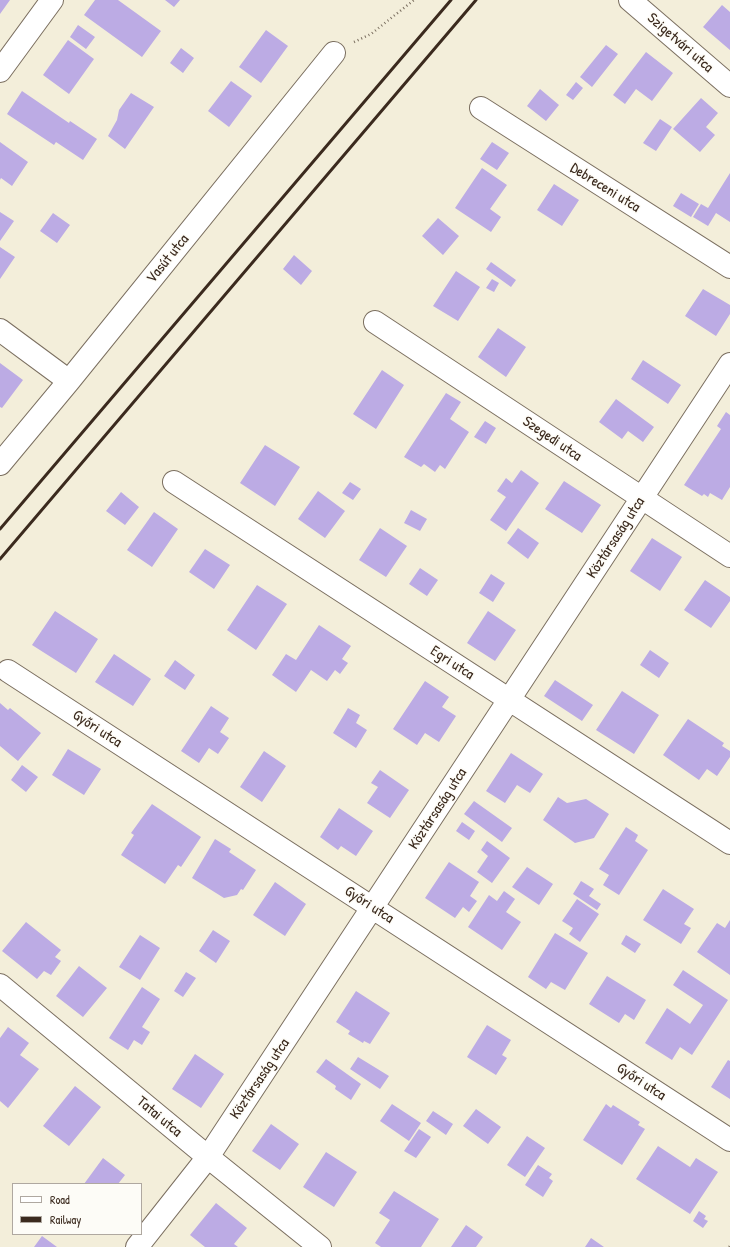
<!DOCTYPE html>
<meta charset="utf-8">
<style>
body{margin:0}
#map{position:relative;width:730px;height:1247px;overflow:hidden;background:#f3eeda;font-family:"Patrick Hand",sans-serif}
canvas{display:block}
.legend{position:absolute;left:12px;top:1183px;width:130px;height:52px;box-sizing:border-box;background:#fdfcf7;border:1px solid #afa8a0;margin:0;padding:5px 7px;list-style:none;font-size:12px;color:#3b2a1e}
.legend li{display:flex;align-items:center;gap:8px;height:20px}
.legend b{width:20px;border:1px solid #afa8a0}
</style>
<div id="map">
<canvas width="730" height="1247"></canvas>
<ul class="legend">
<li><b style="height:5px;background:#fff"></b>Road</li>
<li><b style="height:5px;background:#3b2a1e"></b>Railway</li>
</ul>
</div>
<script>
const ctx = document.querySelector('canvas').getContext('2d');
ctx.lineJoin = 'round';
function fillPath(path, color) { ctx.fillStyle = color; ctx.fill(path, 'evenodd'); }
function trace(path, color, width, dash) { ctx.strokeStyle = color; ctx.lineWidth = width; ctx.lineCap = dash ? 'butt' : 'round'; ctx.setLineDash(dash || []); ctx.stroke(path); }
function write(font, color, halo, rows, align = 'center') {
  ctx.font = font + ' "Patrick Hand",sans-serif'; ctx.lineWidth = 3; ctx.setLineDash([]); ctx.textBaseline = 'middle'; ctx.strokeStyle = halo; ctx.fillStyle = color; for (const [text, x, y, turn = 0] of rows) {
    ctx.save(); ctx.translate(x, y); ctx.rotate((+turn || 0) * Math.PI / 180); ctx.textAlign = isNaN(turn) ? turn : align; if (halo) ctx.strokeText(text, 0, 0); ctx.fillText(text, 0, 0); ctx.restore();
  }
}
fillPath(new Path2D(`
 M0,0H10L0,14Z
 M95,0H118L161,31L142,57L84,15Z
 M165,0H180L174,7Z
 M722,5L730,12V50L703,27Z
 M78,25L95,37L86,49L70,37Z
 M266,30L288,46L261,83L239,67Z
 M68,40L94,59L69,94L43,75Z
 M606,45L618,54L592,87L580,77Z
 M181,48L194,58L183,73L170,63Z
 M646,52L673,73L652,101L636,89L625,104L613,95Z
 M231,81L252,96L229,127L208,111Z
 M576,82L583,88L573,100L566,95Z
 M540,89L559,105L546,121L527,106Z
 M22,91L69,123L70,121L97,139L83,160L56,142L54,145L7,114Z
 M131,93L154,107L125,149L108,136L117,120L119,110Z
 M701,98L718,113L706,127L715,135L700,152L673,129Z
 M660,119L672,127L656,151L643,143Z
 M0,142L28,162L12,186L1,178L0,180Z
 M492,142L509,153L497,170L480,159Z
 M482,168L507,185L490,209L501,217L491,232L455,208Z
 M730,173V222L716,213L708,226L693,217L701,204L708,208Z
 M554,184L579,200L562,226L537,210Z
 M681,193L699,204L691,217L673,206Z
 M0,212L14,221L0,241Z
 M53,213L70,225L57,243L40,231Z
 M438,218L459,236L443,255L422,236Z
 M0,247L15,257L0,279Z
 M294,255L312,271L301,285L283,269Z
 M491,262L516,280L511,287L486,269Z
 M456,271L480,287L458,321L433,306Z
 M492,279L499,283L494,292L486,288Z
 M703,289L730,305V314L716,336L685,316Z
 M498,328L526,347L506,377L478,357Z
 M643,360L681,385L668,404L631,379Z
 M0,363L23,380L2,408L0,407Z
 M382,370L404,385L376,429L353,414Z
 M446,393L461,402L450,419L469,432L445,469L440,465L435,472L424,464L421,467L404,457Z
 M616,399L654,427L643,442L628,431L622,439L599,422Z
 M726,412L730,415V487L722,500L710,493L708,497L704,494L702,496L684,485L721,429L717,426Z
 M485,421L496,428L486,444L474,437Z
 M265,445L300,467L275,506L240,483Z
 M521,470L539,483L506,531L490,520L506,497L497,491L506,478L512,483Z
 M564,481L601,505L582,533L545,509Z
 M350,482L361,489L353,500L342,493Z
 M318,491L345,511L325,538L298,519Z
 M121,492L139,507L125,525L106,511Z
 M411,510L427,519L420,531L404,523Z
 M154,512L178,529L152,567L127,550Z
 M380,528L407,546L386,577L359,560Z
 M518,528L539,543L528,559L507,543Z
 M652,538L682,557L660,591L630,571Z
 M205,549L230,565L214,589L189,572Z
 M420,568L438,580L427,596L409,584Z
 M491,574L505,583L493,602L479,593Z
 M705,580L730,597V601L711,628L684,610Z
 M257,585L287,604L256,650L227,630Z
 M55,611L98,639L76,673L32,645Z
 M488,611L516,630L495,661L467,643Z
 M319,625L351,646L342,659L348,663L340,674L335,670L327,681L311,670L296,692L272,675L286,654L296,660Z
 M650,650L669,663L659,678L640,665Z
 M114,654L151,679L133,706L95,682Z
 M175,660L195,675L185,690L164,676Z
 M555,680L593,705L582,721L544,696Z
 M425,681L449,697L442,707L456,716L439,742L425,733L417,745L393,729Z
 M622,691L659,715L634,754L596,730Z
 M0,703L8,710L10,708L41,733L18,761L0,746Z
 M211,706L229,718L220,732L229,738L218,754L209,748L199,763L181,751Z
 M348,708L360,715L356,723L367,730L356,748L333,733Z
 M688,719L724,743L722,746L730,751V757L717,776L707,769L699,780L663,755Z
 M68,749L101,769L84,795L52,775Z
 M264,751L286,766L262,802L240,787Z
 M511,753L543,774L530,793L517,785L505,803L486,791Z
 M22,765L38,777L26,792L11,780Z
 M380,770L409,790L390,818L367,803L378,787L371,783Z
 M558,797L567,803L586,799L609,814L594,838L575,843L543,820Z
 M474,801L512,828L502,842L464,814Z
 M152,804L201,837L181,867L178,865L165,884L121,855L134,835L131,833Z
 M339,808L373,831L356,856L341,846L338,850L320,837Z
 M462,822L475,831L469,840L456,831Z
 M626,827L638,835L635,841L648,850L619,895L603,885L609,875L599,869Z
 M215,839L231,849L229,852L256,870L243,890L241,889L237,895L224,898L192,878Z
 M487,841L510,858L492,883L477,872L488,856L481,850Z
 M449,862L479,882L470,896L477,901L469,912L463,907L455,918L425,898Z
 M527,867L553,884L539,905L512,887Z
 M581,881L594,889L589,896L601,904L597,910L573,894Z
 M275,882L306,904L285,936L253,915Z
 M663,889L694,909L684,924L691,928L681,944L643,920Z
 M504,891L515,899L506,912L521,922L502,950L468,927L489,895L497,901Z
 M577,899L599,914L580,942L569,934L573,928L562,921Z
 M730,920V975L697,952L717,923L725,928Z
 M26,922L61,950L55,957L61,961L51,975L44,971L37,979L2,951Z
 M213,930L230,941L216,963L199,951Z
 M555,933L588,953L565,990L551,982L546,989L528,977Z
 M140,935L160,948L140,980L119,967Z
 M626,935L641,944L635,953L621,944Z
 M79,966L107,988L83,1017L56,996Z
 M683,970L728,1000L692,1055L680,1047L672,1060L645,1043L667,1008L690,1024L703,1005L673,985Z
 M186,972L196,978L183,997L174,991Z
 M607,976L646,1000L634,1020L625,1014L619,1023L589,1004Z
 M142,987L160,999L142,1027L150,1032L142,1045L134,1040L128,1050L109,1038Z
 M356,991L390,1013L370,1044L364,1041L363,1043L348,1034L350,1031L336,1022Z
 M487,1025L511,1040L502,1055L507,1058L496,1075L467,1057Z
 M8,1027L29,1043L20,1055L39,1069L8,1108L0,1101V1038Z
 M195,1054L224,1074L201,1108L172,1089Z
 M358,1057L389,1076L380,1089L350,1069Z
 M326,1059L361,1084L351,1100L335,1089L336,1086L316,1072Z
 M728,1060L730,1061V1099L711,1087Z
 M75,1086L101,1107L69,1146L43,1126Z
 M392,1104L421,1123L409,1141L380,1121Z
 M606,1104L611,1108L613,1105L640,1122L638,1125L645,1129L622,1165L583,1140Z
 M476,1109L501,1127L488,1144L463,1126Z
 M433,1111L453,1124L446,1135L426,1121Z
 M271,1124L299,1144L280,1170L252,1151Z
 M419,1129L431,1137L416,1158L404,1151Z
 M527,1136L545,1148L525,1177L507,1165Z
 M658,1146L690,1167L696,1158L718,1172L690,1214L636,1179Z
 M326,1152L357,1172L334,1207L303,1187Z
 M103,1158L125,1175L118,1184H84Z
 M538,1165L552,1174L549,1178L553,1181L543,1197L525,1185Z
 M394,1191L439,1219L421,1247H381L375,1243L390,1220L379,1213Z
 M216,1203L247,1228L234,1244L238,1247H205L190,1235Z
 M699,1211L706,1216L704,1219L708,1221L703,1228L693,1221Z
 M466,1225L483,1237L476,1247H451Z
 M42,1236L57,1247H34Z
 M591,1238L604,1247H585Z`), '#bcabe4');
const minor = new Path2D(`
 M630,0L730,86
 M0,71L52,0
 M481,108L730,267
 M375,322L730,556
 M0,330L69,381
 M0,464L69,381L334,53
 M174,482L730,843
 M8,671L730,1140
 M0,985L208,1157L320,1247
 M137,1247L208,1157L730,364`);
trace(minor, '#7b6f60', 24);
trace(new Path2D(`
 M354,42L371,34L414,0
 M729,1247L730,1246`), '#7b6f60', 2.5, [1, 3]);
trace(minor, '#fff', 22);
trace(new Path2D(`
 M0,529L451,0
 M0,559L476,0`), '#3b2a1e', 3);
write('15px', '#3b2a1e', '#fdfcf7', [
 ["Szigetvári utca",680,43,41],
 ["Debreceni utca",605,188,32],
 ["Vasút utca",168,259,-51],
 ["Szegedi utca",552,439,34],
 ["Köztársaság utca",616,538,-57],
 ["Egri utca",452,663,33],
 ["Győri utca",97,729,33],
 ["Köztársaság utca",438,809,-57],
 ["Győri utca",369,905,33],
 ["Köztársaság utca",260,1079,-56],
 ["Győri utca",641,1082,33],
 ["Tatai utca",159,1117,40]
]);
</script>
